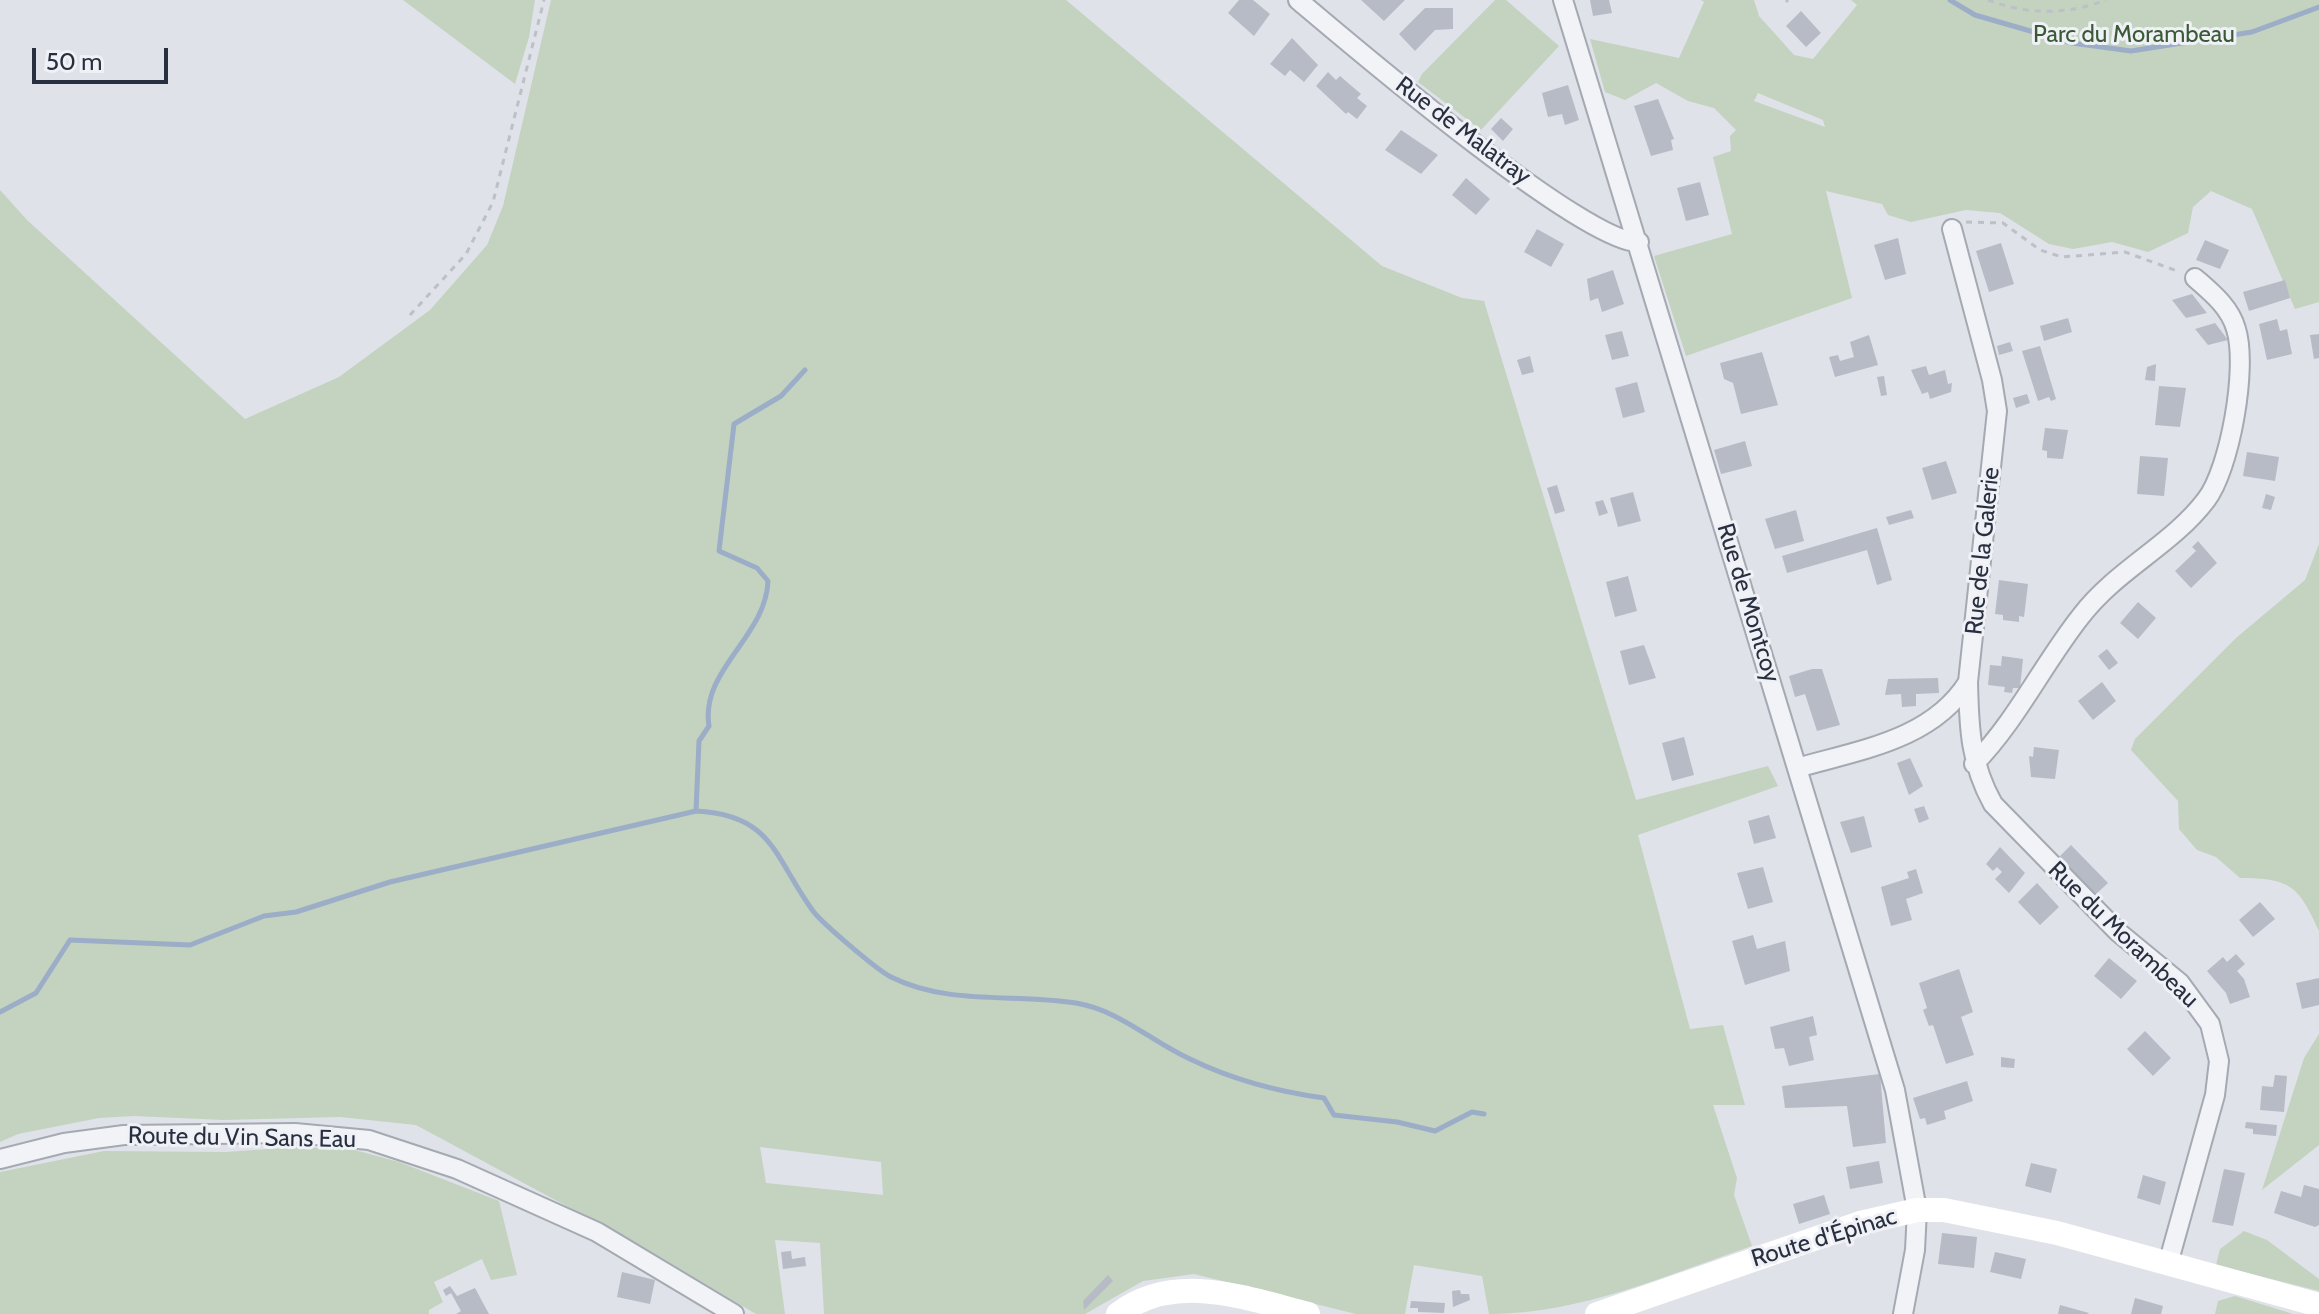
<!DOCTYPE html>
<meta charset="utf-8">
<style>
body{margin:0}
#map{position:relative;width:2319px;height:1314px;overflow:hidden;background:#dfe2e8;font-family:Cabin,sans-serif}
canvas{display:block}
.scale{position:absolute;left:32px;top:48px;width:136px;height:36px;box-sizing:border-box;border:4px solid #282f3f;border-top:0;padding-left:10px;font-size:24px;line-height:28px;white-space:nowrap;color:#282f3f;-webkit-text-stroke:6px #eff1f6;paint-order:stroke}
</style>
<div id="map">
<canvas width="2319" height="1314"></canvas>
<div class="scale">50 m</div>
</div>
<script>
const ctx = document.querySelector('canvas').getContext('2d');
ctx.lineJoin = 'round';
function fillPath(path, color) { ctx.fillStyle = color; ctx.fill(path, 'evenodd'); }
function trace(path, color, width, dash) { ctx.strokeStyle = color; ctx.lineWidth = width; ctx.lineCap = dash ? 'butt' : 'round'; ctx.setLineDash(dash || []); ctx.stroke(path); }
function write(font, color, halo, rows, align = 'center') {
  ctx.font = font + ' Cabin,sans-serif'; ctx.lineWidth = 6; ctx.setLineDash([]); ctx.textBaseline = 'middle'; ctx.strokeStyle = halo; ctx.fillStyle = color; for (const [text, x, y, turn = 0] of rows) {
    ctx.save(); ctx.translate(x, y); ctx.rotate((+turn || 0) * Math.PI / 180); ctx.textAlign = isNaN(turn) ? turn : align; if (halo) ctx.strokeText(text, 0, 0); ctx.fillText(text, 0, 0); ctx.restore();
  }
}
fillPath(new Path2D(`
 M403,0H535L529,37L515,84Z
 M551,0H1066L1382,266L1462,298L1484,301L1636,800L1768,766L1778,786L1638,835L1690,1029L1723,1025L1745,1105H1713L1737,1178L1734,1195L1752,1246C1667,1275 1580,1314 1489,1314L1482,1276L1414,1265L1405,1314H1356L1194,1274L1143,1281L1085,1314H824L820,1243L775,1240L785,1314H756L648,1250L416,1125L340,1117L224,1120L134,1116L99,1118L18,1134L0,1142V190L27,220L245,419L339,377L430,310L487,245L503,206ZM760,1147L881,1162L883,1195L766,1183Z
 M1495,0H1506L1559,46L1481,130L1418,82L1422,74Z
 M1701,0H1754L1759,16L1794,55L1813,59L1857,5L1851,0H2319V302L2295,309L2252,209L2211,191L2193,207L2188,233L2148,252L2112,242L2073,249L2049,244L2000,213L1966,210L1911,222L1888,215L1882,204L1826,191L1852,298L1686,356L1654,256L1732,234L1713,157L1731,151L1730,136L1736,130L1714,108L1688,101L1656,83L1625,100L1605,92L1590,39L1679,58L1704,2ZM1758,93L1823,120L1825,127L1754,101Z
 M2319,544V931C2299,886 2290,878 2240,878L2216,857L2197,850L2179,829L2178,801L2131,750L2135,739L2236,638L2305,580Z
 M2319,1034V1145L2262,1190L2304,1058Z
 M297,1147L351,1149L399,1162L499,1201L517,1275L491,1280L482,1259L434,1282L443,1302L429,1310V1314H0V1172L104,1151L226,1152Z
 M2244,1231L2267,1240L2319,1279V1291L2216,1265L2220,1249Z
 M2235,1296L2293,1314H2215L2218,1301Z`), '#c4d2c0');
trace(new Path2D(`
 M1950,0L1975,15L2072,43L2131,51L2252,32L2319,7
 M696,811L699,741L709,726C700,670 766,637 768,581L757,568L719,551L734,424L781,396L805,370
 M0,1012L36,993L70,940L190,945L264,916L296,912L390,882L696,811C774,815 774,858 813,911C822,923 877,970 891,977C949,1006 1015,993 1076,1003C1119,1010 1152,1042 1190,1059C1231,1079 1280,1092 1324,1098L1334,1115L1397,1122L1435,1131L1472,1112L1484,1114`), '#9badc7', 5);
fillPath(new Path2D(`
 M1239,0H1253L1270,14L1254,36L1228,13Z
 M1361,0H1405L1384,21Z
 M1590,0H1609L1612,13L1593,16Z
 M1425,8H1453V29L1435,30L1415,51L1399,34Z
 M1801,11L1821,33L1806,47L1786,26Z
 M1292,38L1318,65L1304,82L1290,70L1285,76L1270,64Z
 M1328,72L1336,80L1340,76L1361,94L1357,98L1367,106L1357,119L1348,112L1346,114L1316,86Z
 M1568,85L1579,120L1565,125L1562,114L1548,117L1542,93Z
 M1658,99L1674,139L1671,140L1673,150L1651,156L1634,106Z
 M1501,118L1513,129L1503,141L1491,129Z
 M1401,130L1438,155L1421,174L1385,150Z
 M1466,178L1490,199L1476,215L1452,195Z
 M1700,182L1709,215L1686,221L1677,188Z
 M1537,229L1564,244L1551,267L1524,252Z
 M1898,238L1906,274L1885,280L1874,245Z
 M2205,240L2229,250L2220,269L2196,260Z
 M2001,243L2014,284L1989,292L1976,251Z
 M1613,270L1624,304L1602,312L1598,298L1590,301L1587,279Z
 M2285,280L2290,298L2249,311L2243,292Z
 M2192,294L2207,313L2186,318L2172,300Z
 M2068,318L2072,332L2044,341L2040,326Z
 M2277,319L2280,331L2287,329L2292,354L2267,360L2259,324Z
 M2215,323L2228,340L2208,345L2195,329Z
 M1622,331L1629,356L1612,360L1605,335Z
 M2319,334V358L2314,359L2310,335Z
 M1869,335L1878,365L1835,377L1829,357L1838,355L1840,361L1854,357L1850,342Z
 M2010,342L2013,351L1999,355L1997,346Z
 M2040,346L2056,399L2051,401L2049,397L2038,401L2022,351Z
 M1762,352L1778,405L1741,414L1733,383L1724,379L1720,363Z
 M1530,356L1534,372L1522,375L1517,360Z
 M2156,364L2155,381L2145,380L2147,367Z
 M1926,366L1929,375L1945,370L1948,384L1952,383L1951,392L1930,399L1928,392L1922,394L1911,370Z
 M1884,376L1887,395L1881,396L1877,377Z
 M1637,382L1645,412L1623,418L1615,388Z
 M2159,386L2186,388L2180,427L2155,425Z
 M2027,394L2030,403L2016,408L2013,398Z
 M2045,428L2068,430L2063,459L2047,458V451L2042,450Z
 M1745,441L1752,466L1721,474L1714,450Z
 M2247,452L2279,457L2275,481L2243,476Z
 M2140,456L2168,458L2164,496L2137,494Z
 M1946,461L1957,493L1932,500L1922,468Z
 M1557,485L1565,511L1555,514L1547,488Z
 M1633,492L1641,521L1618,527L1610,498Z
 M2266,494L2275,497L2271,510L2262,508Z
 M1603,500L1608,513L1599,516L1595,502Z
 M1796,510L1804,541L1775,549L1765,519Z
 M1911,510L1914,518L1889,525L1886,517Z
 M1877,528L1892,580L1877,585L1867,550L1787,573L1782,556Z
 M2198,541L2217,563L2191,588L2175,571L2196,551L2192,547Z
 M1628,576L1637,611L1615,617L1606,582Z
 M1999,580L2028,584L2024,617L2019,616V622L2003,620V615L1995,614Z
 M2138,602L2156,618L2138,639L2120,623Z
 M1644,645L1656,678L1629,685L1620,651Z
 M2107,649L2118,663L2109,670L2098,656Z
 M2002,656L2023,659L2020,688H2013L2012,693L2004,692L2005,687L1988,685L1990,665L2001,666Z
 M1812,669H1822L1840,725L1817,731L1805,694L1795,697L1789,676Z
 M1938,678L1939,693L1916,694V706L1902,707L1901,694L1885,695L1888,679Z
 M2102,682L2116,701L2093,720L2078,701Z
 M1684,737L1694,775L1672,781L1662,743Z
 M2034,747L2059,750L2055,779L2031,777L2029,756L2033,757Z
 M1910,758L1923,786L1909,795L1897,763Z
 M1924,806L1929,819L1919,823L1914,809Z
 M1769,815L1776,838L1754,844L1748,821Z
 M1864,816L1872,847L1851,853L1840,822Z
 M2071,845L2108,883L2095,895L2059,857Z
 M2000,847L2025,873L2009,893L1995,879L2002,872L1997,867L1993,871L1986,864Z
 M1763,867L1773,902L1748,909L1737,873Z
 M1916,869L1923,893L1906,899L1912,920L1891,926L1881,887L1909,878L1907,872Z
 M2037,883L2059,907L2040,925L2018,902Z
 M2260,902L2275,919L2253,937L2239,920Z
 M1753,935L1757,949L1785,941L1790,971L1745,985L1732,941Z
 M2236,954L2245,964L2237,971L2244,979L2250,997L2230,1004L2226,993L2207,971L2223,957L2227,962Z
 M2109,958L2137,981L2121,999L2094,976Z
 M1959,969L1973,1012L1961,1017L1974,1055L1946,1064L1933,1025L1929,1026L1923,1010L1927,1008L1919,983Z
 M2319,978V1005L2302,1009L2296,983Z
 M1813,1016L1817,1035L1809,1037L1814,1060L1789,1066L1784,1048L1775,1049L1770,1027Z
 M2145,1031L2171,1058L2153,1076L2127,1049Z
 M2001,1057L2015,1059L2014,1068L2001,1067Z
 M1880,1074L1886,1143L1853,1147L1847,1106L1785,1108L1782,1086Z
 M2275,1075L2287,1076L2284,1112L2260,1110L2262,1086L2273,1087Z
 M1967,1081L1973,1101L1944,1111L1946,1119L1927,1125L1925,1118L1920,1119L1913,1098Z
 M2246,1122L2277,1125L2276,1136L2253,1134V1129L2245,1128Z
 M1879,1161L1883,1183L1850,1189L1846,1167Z
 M2031,1163L2057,1169L2051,1193L2025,1186Z
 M2224,1169L2245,1173L2233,1226L2212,1222Z
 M2143,1175L2166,1182L2160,1205L2137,1198Z
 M2304,1185L2319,1189V1225L2315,1227L2274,1213L2281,1191L2301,1197Z
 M1824,1195L1830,1214L1799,1224L1793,1204Z
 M1942,1233L1977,1237L1974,1268L1938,1264Z
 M791,1251L792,1259L805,1257L806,1266L783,1269L781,1252Z
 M1995,1252L2026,1259L2021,1279L1990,1272Z
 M622,1272L655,1280L650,1304L617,1297Z
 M1108,1275L1113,1281L1084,1310L1083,1301Z
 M450,1286L457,1296L475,1288L489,1314H456L461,1311L451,1293L446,1296L443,1290Z
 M1460,1290L1461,1294H1469L1470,1300L1453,1307L1452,1291Z
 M2135,1298L2163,1306L2161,1314H2131Z
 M1411,1301L1445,1303L1444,1313L1418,1312V1308H1410Z
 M2060,1305L2089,1313L2088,1314H2058Z`), '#b7bbc5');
const minor = new Path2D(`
 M1298,0C1349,43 1587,246 1639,242
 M1563,0L1895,1090L1917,1210L1915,1250L1903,1314
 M1968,682C1969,727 1970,763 1993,804L2118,932L2180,983L2210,1024L2219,1061L2215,1095L2168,1264
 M1974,764C2017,720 2043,664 2081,616C2116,570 2172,545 2206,500C2230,469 2248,367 2236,329C2230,307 2211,292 2195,278
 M1797,768C1859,750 1932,740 1968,682L1997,411L1992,380L1952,229
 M0,1159L64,1143L124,1135L295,1133L369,1140L457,1169L597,1232L734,1314`);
trace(minor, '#a4a9b2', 22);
trace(new Path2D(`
 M1786,0L1788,2
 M1988,0C2027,15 2067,15 2106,0
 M1966,222L2003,223L2040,250L2062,257L2125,252L2180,272
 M410,315L466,254L493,202L544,0`), '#bdc0c6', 3, [6, 6]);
trace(minor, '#f2f3f6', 18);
trace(new Path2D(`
 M1118,1314C1175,1271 1245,1298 1308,1314
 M1597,1314L1860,1223L1917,1210H1944L2057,1233L2319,1305`), '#fff', 24);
write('24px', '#3a5a36', '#eff1f6', [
 ["Parc du Morambeau",2134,35]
]);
write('24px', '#282f3f', '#eff1f6', [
 ["Rue de Malatray",1463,131,37],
 ["Rue de la Galerie",1983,551,-84],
 ["Rue de Montcoy",1748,603,73],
 ["Rue du Morambeau",2123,935,44],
 ["Route du Vin Sans Eau",242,1138,1],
 ["Route d'Épinac",1824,1238,-17]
]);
</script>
